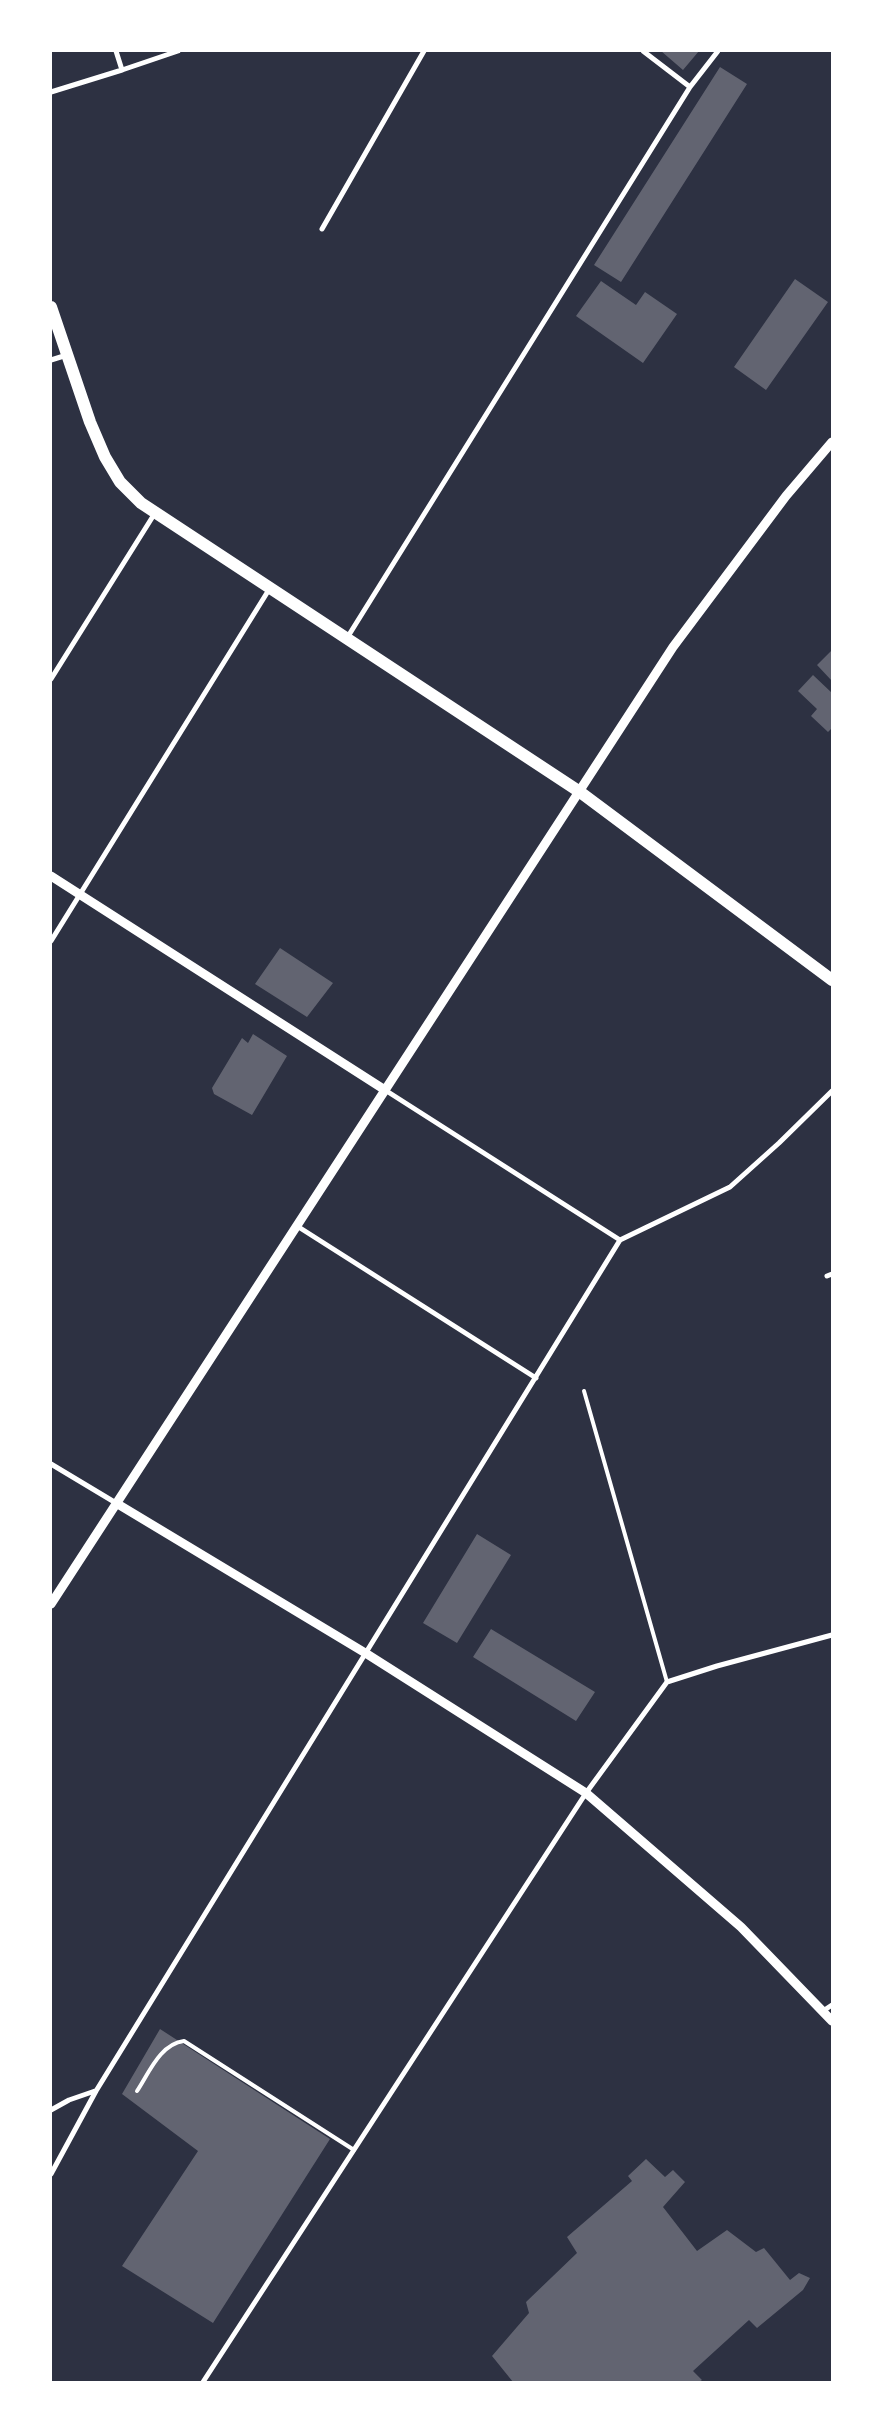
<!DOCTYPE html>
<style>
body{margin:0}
#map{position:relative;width:883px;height:2433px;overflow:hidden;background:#2d3142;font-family:Barlow,sans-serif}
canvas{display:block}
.frame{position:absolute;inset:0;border:52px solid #fff;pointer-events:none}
</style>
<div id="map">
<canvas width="883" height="2433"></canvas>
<div class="frame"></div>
</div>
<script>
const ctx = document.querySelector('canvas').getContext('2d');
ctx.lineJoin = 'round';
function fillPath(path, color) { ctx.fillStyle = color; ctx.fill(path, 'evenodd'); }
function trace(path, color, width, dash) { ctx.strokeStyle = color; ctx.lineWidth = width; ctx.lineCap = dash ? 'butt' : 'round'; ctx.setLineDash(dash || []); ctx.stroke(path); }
fillPath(new Path2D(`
 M661,51H699L683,70Z
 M720,67L747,84L621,282L594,265Z
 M795,279L828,302L766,390L734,367Z
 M601,281L636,305L645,292L677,314L643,363L576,316Z
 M832,650V681L817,665Z
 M813,675L832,693V728L828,732L811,716L817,709L798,691Z
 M280,948L333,983L307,1017L255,984Z
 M253,1034L287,1056L252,1115L214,1094L212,1088L242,1038L248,1043Z
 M477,1534L511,1555L457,1643L423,1623Z
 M491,1629L595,1692L576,1721L473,1657Z
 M160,2029L330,2139L213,2323L122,2266L198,2151L122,2094Z
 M646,2159L665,2177L673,2170L685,2182L663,2207L697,2251L727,2230L756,2252L764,2248L790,2280L799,2273L810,2278L803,2290L757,2328L749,2320L693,2371L702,2380L699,2382H513L492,2356L529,2313L526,2302L577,2253L567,2237L632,2181L628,2176Z`), '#626471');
trace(new Path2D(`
 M584,1391L667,1682
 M137,2091C149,2073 160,2044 184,2041L354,2150`), '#fff', 4);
trace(new Path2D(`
 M643,51L690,87
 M122,70L178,51
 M51,92L122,70L116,51
 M322,229L424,51
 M51,360L67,355
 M347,638L690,87L718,51
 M51,679L155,513
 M51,941L270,588
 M385,1090L620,1240
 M297,1226L536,1378
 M620,1240L730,1187L779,1143L832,1091
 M827,1276L832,1274
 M51,1464L116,1503
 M823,2011L832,2005
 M51,2110L69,2100L95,2091
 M51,2174L96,2091L620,1240
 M203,2382L586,1793L667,1682L717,1666L832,1635`), '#fff', 5);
trace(new Path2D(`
 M51,876L385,1090
 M116,1503L367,1654L586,1793L741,1927L832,2021
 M51,1604L673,647L786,496L832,442`), '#fff', 9);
trace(new Path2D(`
 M51,307L90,422L105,457L120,482L141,503L580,792L832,980`), '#fff', 12);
</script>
